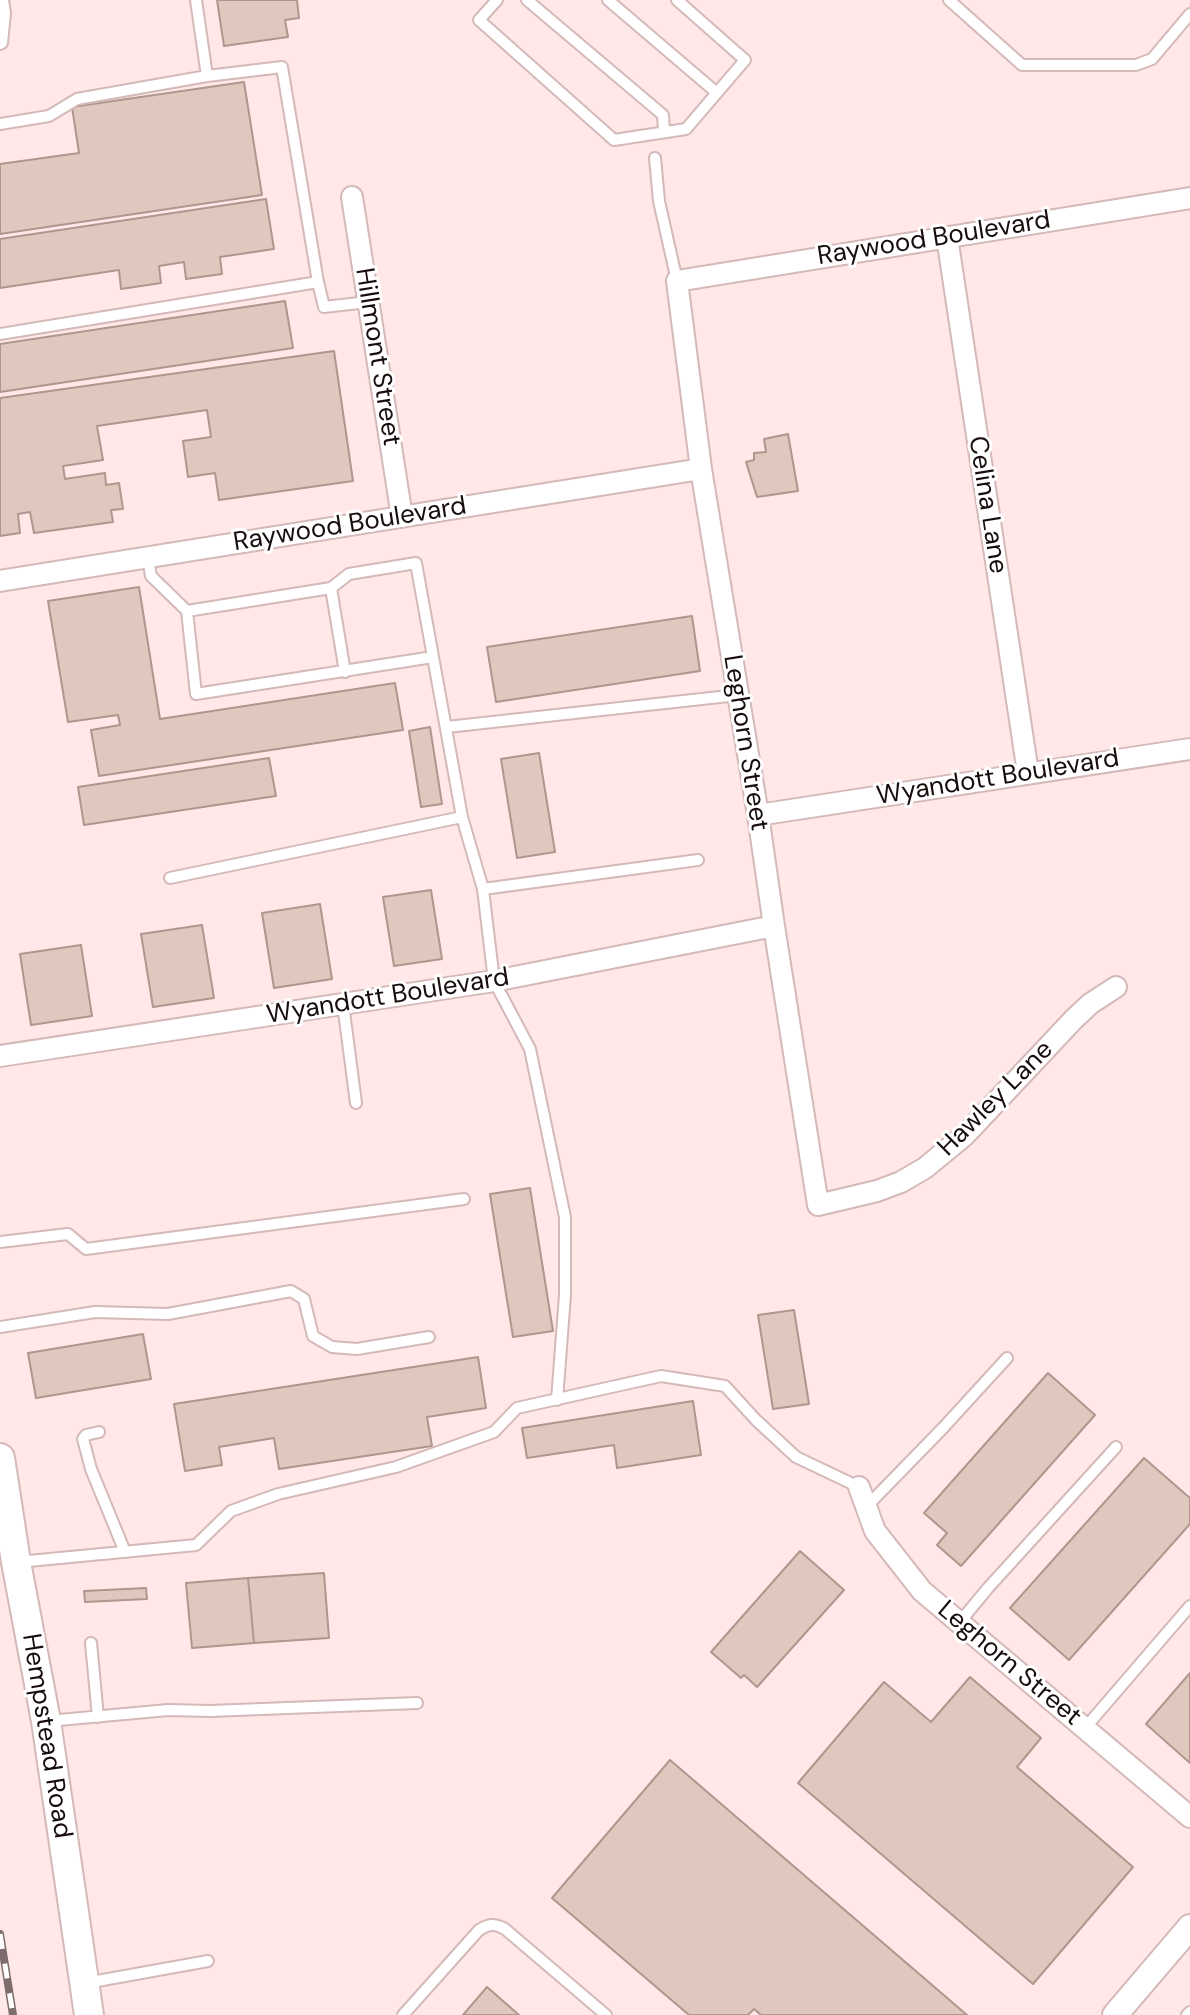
<!DOCTYPE html>
<style>
body{margin:0}
canvas{display:block;background:#ffe8e7}
</style>
<canvas width="1190" height="2015"></canvas>
<script>
const ctx = document.querySelector('canvas').getContext('2d');
ctx.lineJoin = 'round';
function fillPath(path, color) { ctx.fillStyle = color; ctx.fill(path, 'evenodd'); }
function trace(path, color, width, dash) { ctx.strokeStyle = color; ctx.lineWidth = width; ctx.lineCap = dash ? 'butt' : 'round'; ctx.setLineDash(dash || []); ctx.stroke(path); }
function write(font, color, halo, rows, align = 'center') {
  ctx.font = font + ' "DM Sans",sans-serif'; ctx.lineWidth = 6; ctx.setLineDash([]); ctx.textBaseline = 'middle'; ctx.strokeStyle = halo; ctx.fillStyle = color; for (const [text, x, y, turn = 0] of rows) {
    ctx.save(); ctx.translate(x, y); ctx.rotate((+turn || 0) * Math.PI / 180); ctx.textAlign = isNaN(turn) ? turn : align; if (halo) ctx.strokeText(text, 0, 0); ctx.fillText(text, 0, 0); ctx.restore();
  }
}
const building = new Path2D(`
 M217,0H297L299,18L285,20L288,37L224,46Z
 M244,82L262,195L0,234V164L79,153L72,107Z
 M266,199L274,249L220,257L222,274L186,279L184,262L159,266L161,283L121,289L119,270L0,288V239Z
 M285,301L293,348L0,392V344Z
 M334,351L353,481L219,500L215,473L188,477L183,441L211,437L207,410L97,426L103,460L63,466L65,479L105,473L106,485L119,483L123,509L111,510L113,522L34,533L30,512L18,514L20,533L0,536V398Z
 M788,434L798,491L757,497L746,462L754,460V453L766,452L764,439Z
 M139,587L160,719L395,683L403,730L99,776L91,730L120,725L118,715L68,722L48,601Z
 M692,616L700,671L496,702L487,647Z
 M430,727L442,804L421,807L409,731Z
 M539,753L555,852L517,858L501,759Z
 M269,758L276,796L84,825L78,787Z
 M431,890L442,959L394,966L383,897Z
 M320,904L332,979L274,988L262,913Z
 M202,925L214,998L153,1007L141,934Z
 M81,945L92,1016L31,1025L20,954Z
 M530,1188L553,1331L513,1337L490,1194Z
 M794,1310L809,1404L773,1409L758,1315Z
 M143,1334L151,1379L36,1398L28,1353Z
 M478,1357L486,1408L427,1417L432,1446L279,1469L274,1438L219,1447L222,1465L185,1471L174,1404Z
 M1048,1373L1095,1415L961,1566L937,1545L947,1533L924,1513Z
 M693,1401L701,1455L617,1468L614,1445L527,1458L522,1428Z
 M1144,1458L1190,1498V1524L1069,1660L1010,1608Z
 M800,1551L844,1590L757,1687L744,1675L741,1678L711,1652Z
 M324,1573L329,1638L254,1643L248,1578Z
 M248,1578L254,1643L192,1648L186,1583Z
 M146,1588L147,1599L85,1602L84,1591Z
 M1190,1673V1763L1146,1724Z
 M970,1677L1041,1738L1017,1767L1133,1867L1033,1984L798,1783L884,1682L931,1722Z
 M670,1760L967,2015H761L754,2009L748,2015H689L552,1898Z
 M487,1987L519,2015H463Z`);
fillPath(building, '#e0c8be');
trace(building, '#ae978d', 2);
const service = new Path2D(`
 M196,0L207,76
 M497,0L479,20L614,140L686,129L745,60L677,0
 M527,0L663,115L664,132
 M608,0L717,93
 M949,0L1022,65H1136L1152,59L1190,14
 M0,44L2,43L5,13L3,0
 M0,124L49,116L77,99L207,76L282,67L318,282
 M655,158L659,201L677,281
 M0,334L318,282L324,307L368,302
 M148,558L151,576L187,611
 M331,588L345,672
 M433,657L196,694L187,611L331,588L349,574L416,563L462,817L483,889L494,981L530,1049L565,1217V1295L557,1400
 M447,727L738,695
 M170,878L462,817
 M483,889L698,860
 M343,1004L356,1103
 M0,1242L68,1234L86,1249L464,1199
 M0,1327L95,1312L168,1314L291,1291L304,1299L313,1336L332,1347L357,1349L429,1337
 M99,1432L86,1435L83,1439L91,1469L125,1552
 M867,1506L943,1428L1007,1358
 M18,1562L196,1545L231,1511L278,1494L396,1467L494,1432L517,1408L661,1376L725,1386L756,1420L796,1457L859,1487
 M959,1623L988,1588L1116,1447
 M91,1643L98,1717
 M48,1721L168,1710L210,1711L417,1703
 M1085,1728L1190,1606
 M86,1983L208,1961
 M403,2015L479,1930C489,1924 494,1923 505,1929L606,2015
 M1187,2015L1190,2012`);
const minor = new Path2D(`
 M352,197L402,517
 M947,237L1028,773
 M0,581L701,469
 M758,815L1190,749
 M1116,987L1090,1004L1074,1019L965,1135L925,1168L901,1182L877,1191L818,1205L774,926L758,815L701,469L677,281L1190,198
 M0,1056L494,981L774,926
 M859,1487L875,1531L922,1591L1190,1817`);
const tertiary = new Path2D(`
 M1115,2015L1190,1927`);
const secondary = new Path2D(`
 M0,1458L16,1562L46,1721L89,2015`);
trace(service, '#d4b9b8', 14);
trace(minor, '#d4b9b8', 24);
trace(tertiary, '#d4b9b8', 28);
trace(secondary, '#d4b9b8', 32);
trace(service, '#fff', 10);
trace(minor, '#fff', 20);
trace(tertiary, '#fff', 24);
trace(secondary, '#fff', 28);
const rail = new Path2D(`
 M0,1934L13,2015`);
trace(rail, '#7d6e6d', 8);
trace(rail, '#fff', 5, [15]);
write('26px', '#160d0c', '#fff', [
 ["Raywood Boulevard",934,239,-9],
 ["Hillmont Street",377,357,81],
 ["Celina Lane",987,505,81],
 ["Raywood Boulevard",350,525,-9],
 ["Leghorn Street",745,743,81],
 ["Wyandott Boulevard",998,778,-9],
 ["Wyandott Boulevard",388,997,-9],
 ["Hawley Lane",996,1099,-45],
 ["Leghorn Street",1009,1664,40],
 ["Hempstead Road",46,1736,81]
]);
</script>
